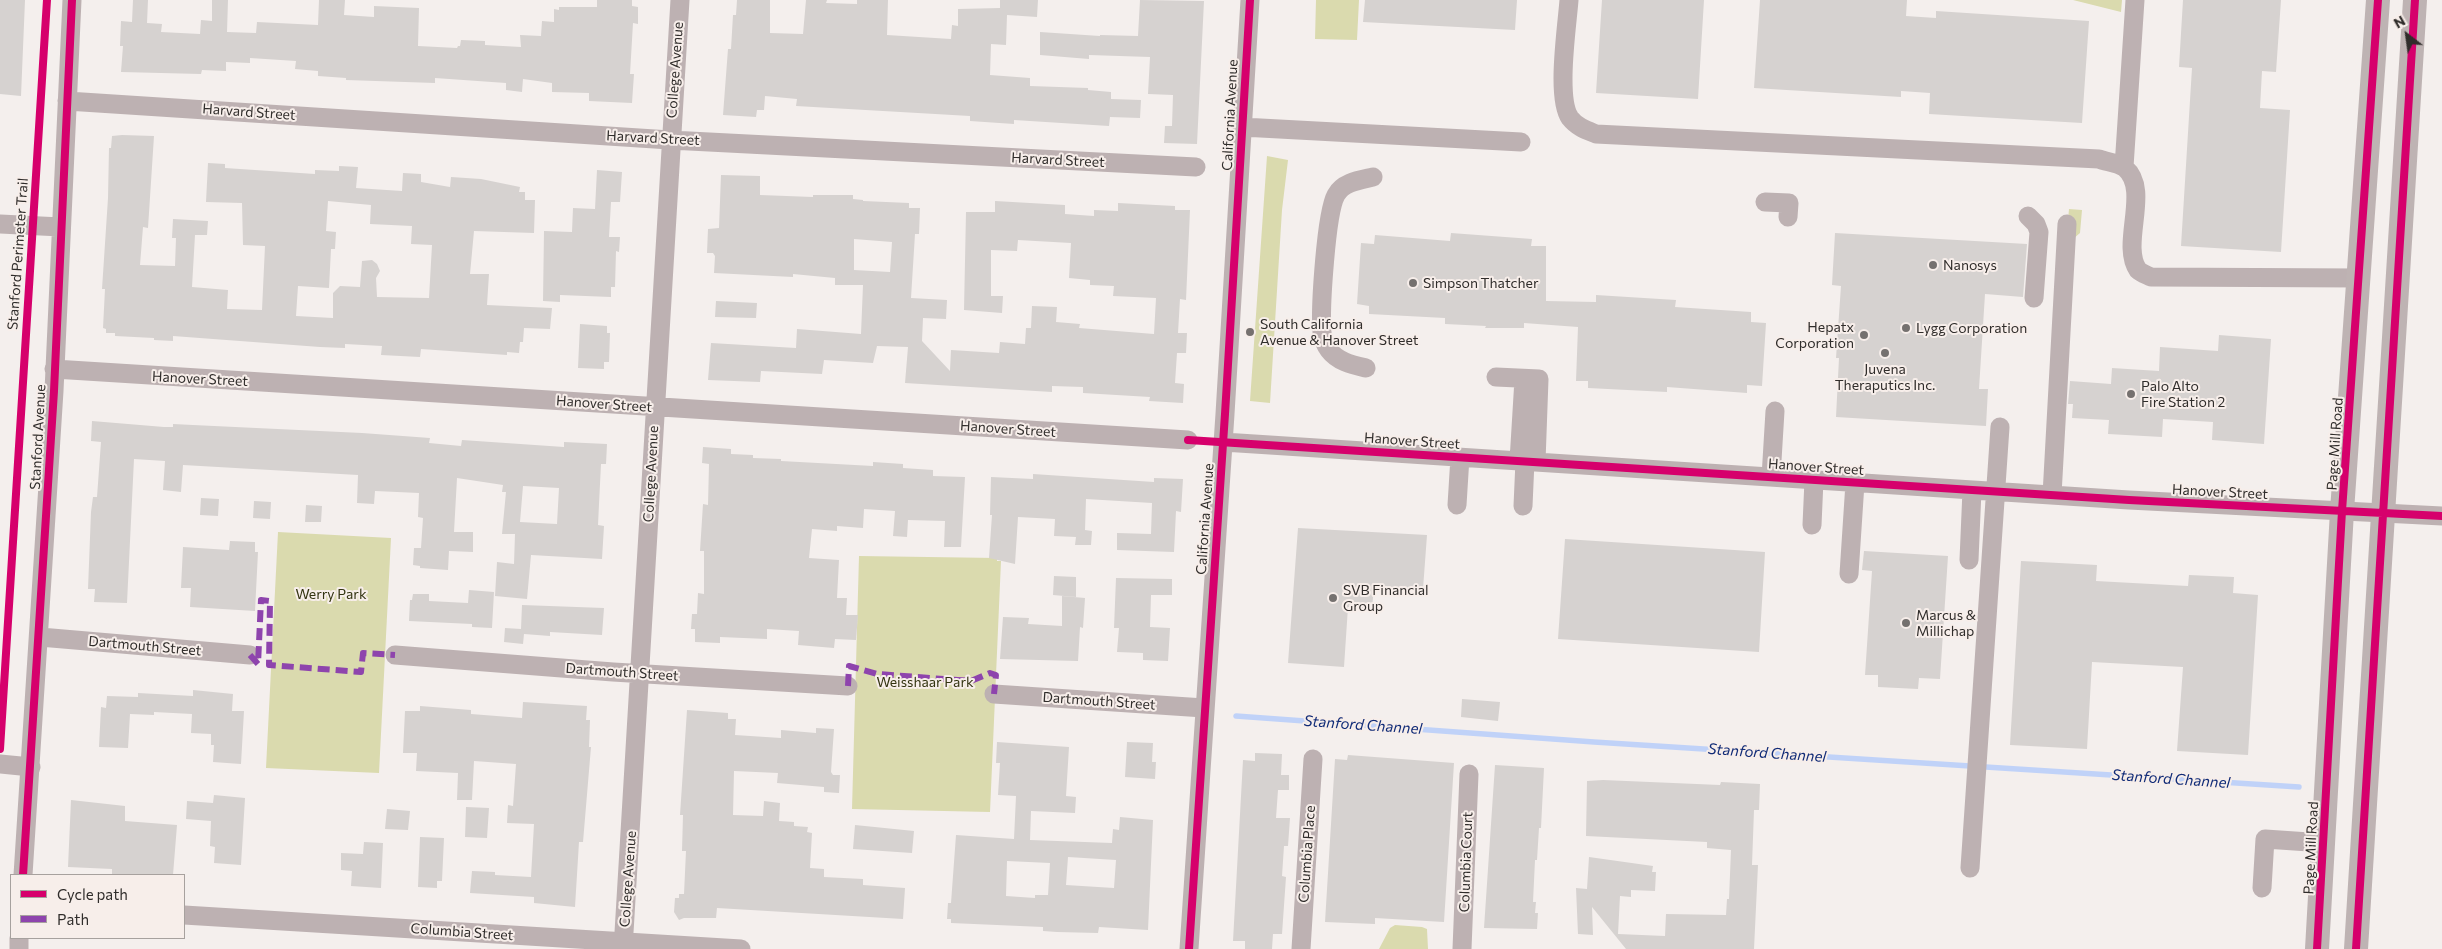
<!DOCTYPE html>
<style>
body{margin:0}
#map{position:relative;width:2442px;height:949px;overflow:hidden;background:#f4efed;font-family:Commissioner,sans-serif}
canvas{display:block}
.legend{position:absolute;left:10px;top:874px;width:175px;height:65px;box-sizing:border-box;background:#f7eeea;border:1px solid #a7a19e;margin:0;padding:6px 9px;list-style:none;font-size:15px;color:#302d2b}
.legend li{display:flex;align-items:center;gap:10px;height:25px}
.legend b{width:25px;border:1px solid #a7a19e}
.north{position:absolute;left:2382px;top:10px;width:50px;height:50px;-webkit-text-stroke:4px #f7eeea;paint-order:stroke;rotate:330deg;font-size:14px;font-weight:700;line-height:20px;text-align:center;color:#302d2b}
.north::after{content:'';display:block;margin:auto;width:18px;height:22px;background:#302d2b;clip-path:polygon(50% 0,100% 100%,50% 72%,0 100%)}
</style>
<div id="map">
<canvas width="2442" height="949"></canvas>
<ul class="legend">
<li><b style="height:6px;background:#d6006c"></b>Cycle path</li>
<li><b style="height:6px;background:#8e44ad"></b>Path</li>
</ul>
<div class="north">N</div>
</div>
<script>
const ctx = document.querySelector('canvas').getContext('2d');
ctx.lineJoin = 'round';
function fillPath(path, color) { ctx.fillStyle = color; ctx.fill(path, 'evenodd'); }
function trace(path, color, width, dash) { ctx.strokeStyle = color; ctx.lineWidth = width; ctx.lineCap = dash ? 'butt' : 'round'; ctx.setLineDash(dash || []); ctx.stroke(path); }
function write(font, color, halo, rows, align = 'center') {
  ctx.font = font + ' Commissioner,sans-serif'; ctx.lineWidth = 4; ctx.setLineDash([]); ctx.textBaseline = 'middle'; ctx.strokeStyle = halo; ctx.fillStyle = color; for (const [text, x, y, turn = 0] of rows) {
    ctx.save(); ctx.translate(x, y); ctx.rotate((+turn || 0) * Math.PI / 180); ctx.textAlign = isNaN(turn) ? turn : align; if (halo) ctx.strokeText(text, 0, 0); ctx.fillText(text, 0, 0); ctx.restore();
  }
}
fillPath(new Path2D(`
 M1316,0H1359L1357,40L1315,39Z
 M2073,0H2122L2121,12Z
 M1267,156L1288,160L1282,210L1270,403L1250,401Z
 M2069,209L2082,210L2080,233L2073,239L2067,233Z
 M278,532L391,538L379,773L266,768Z
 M859,556L997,558V561H1001L990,812L852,809Z
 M1395,925L1422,927L1427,929L1428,949H1379L1390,928Z`), '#dadaae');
trace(new Path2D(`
 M1236,716L1594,742L2299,787`), '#c0d2f8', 5.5);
fillPath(new Path2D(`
 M0,0H25L21,96L0,94Z
 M133,0H148L147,23L162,24L161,32L200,34L201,20L212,21V0H228L227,32L256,33L257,22L318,25L319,0H345L344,15L374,17V6L419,8L418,46L457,48L458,46H460L461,40L485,41V45L521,47L520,35L541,36L542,21L554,22V9L559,10V7H597V0H632V6L638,7V24L633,23L630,74H634L632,103L589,101V93L552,92V83L523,79L522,92L506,90V83L435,78V83L346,80V78L318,76V71L295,69L296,61L250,58V63L226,62V71L202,70L201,74L121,72L123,46H120L121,21L132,22Z
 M737,0H770V33L803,34L806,0H827L826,3L857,4V0H888L887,35L951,39L952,25L958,26V9L1000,8V0H1038L1037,17L1007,15L1006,45L991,44L990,75L1030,78V86L1088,88V90L1111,92V99L1141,100L1140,118L1110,117L1109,126L1014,120V124L970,121V116L796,106L797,99L765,96L764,110H757L756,117L723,115L728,49H731L733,15H736Z
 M1140,0L1204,1L1197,144L1164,143L1165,126H1172L1173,95L1148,94L1150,57L1089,55V59L1040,55V32L1100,36V35L1138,36Z
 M1365,0H1517L1515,30L1363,22Z
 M1602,0H1704L1698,99L1596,93Z
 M1760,0H1907L1906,16L1936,18V11L2089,21L2082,123L1929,114L1930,93L1901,91V97L1754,88Z
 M2183,0H2281L2276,72L2262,71L2260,108L2290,110L2281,252L2181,246L2192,68L2179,67Z
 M122,135L154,136L148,228L143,227L140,265L175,266L176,238H172L173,219L208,221L207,235H195L192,287L228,290L227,309L262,310L265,246L243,245L242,203L206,202L208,163L225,164V168L315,174V170L339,171V166L358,167L356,188L402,191L403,173L421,174V182L450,187L451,177L481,179L520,187L519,192H525V200H535L534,233L474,231L470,274H489L487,305L552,308L550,329L524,328L523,342H520L519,353L507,352V355L421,349L420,357L381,355L382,346L345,344V348L320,347L173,336V341L154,340V338L115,336V333H106V329L103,328L105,289H102L108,198L109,148H111L112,136ZM328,201L371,205L370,224L412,226L411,244L432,245L429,298L377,297L376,278L380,271L377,264L372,260L362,261L360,287L340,286L333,293V318L296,316L298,286L329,288L331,249H335L336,232L326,231Z
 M597,170L622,172L620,202H611L609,237H620L619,252L616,251L615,287H611V297L560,295V302L543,301L544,231L572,232L573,208L595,209Z
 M721,175L760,176V195L813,197V195H853V199L863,200V201L909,203V208H920L919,234H915L911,298L947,300L946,319L923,318L922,341L950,371L951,350L999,353L1000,342L1025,344L1026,328H1031L1032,306L1057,307L1056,322L1080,324L1079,328L1154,334L1156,298L1113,296L1114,286L1090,285V280L1069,278L1071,243L1018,240L1017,251L991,250V296H1003L1002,313L964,310L966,212H995V201L1065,205V214L1094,216V210L1118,211V203L1175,206V210H1190L1186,300L1180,299L1178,333H1187L1186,353H1177L1175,383L1184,384L1183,403L1149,401L1150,397L1083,393V387L1052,386V392L905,383L908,347L877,346L873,363L824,360L822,374L761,371L760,382L708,380L711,343L796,348L797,329L861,334L863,285H835V278L793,274V277L714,273L715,256L713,253H707L708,229L719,228ZM854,239L892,242L890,272L854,270Z
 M1451,233L1532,239L1531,246H1546V301L1596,302V295L1676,300L1675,307L1751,312V322L1766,323L1762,386L1747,385V393L1667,387V392L1588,388V381H1576L1578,327L1524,323V328H1485L1486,326L1445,324V318L1369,314V306L1357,304L1361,243L1374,244L1375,235L1450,241Z
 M1835,233L2027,244L2023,297L1985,294L1979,389H1988L1986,426L1836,417L1839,358H1836L1841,286L1832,285Z
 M716,301L757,303L756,318L715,317Z
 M580,324L607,326V333H610L609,362H604V369L578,368Z
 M2219,335L2271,339L2264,444L2212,440L2213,422L2163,419L2162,437L2108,434L2109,420L2072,418L2073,404H2068L2070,381L2111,384L2112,368L2159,371L2160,347L2218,351Z
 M92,421L164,427H173V424L193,425L362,433L430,438L429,443L461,446L462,440L564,447V442L607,444L606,464H601L599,504L598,525L604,526L602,559L531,555L527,599L495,596L497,562L514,564L515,534H502L506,492H502L503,485L457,478L454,532H473V552L449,551L448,570L420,568V566L413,565L414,548H421L423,518L418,517L419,493L375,491L374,504L357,503L358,475L183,465L181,492L163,490L165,461L134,459L127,603L94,602L95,589H88L91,512L93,497H97L101,442L91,441ZM523,486L559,488L557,524L520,522Z
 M703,447L731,449V454L753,455V458L781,459V461L873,466V462L903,464V468L933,470V476L965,477L961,547H944L945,521L908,520L907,537L893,536L895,511L864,509L863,528L837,526V531L812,529L809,558L839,560L837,598H847L846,615H858L856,640L835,639L834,648L798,645L799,631L767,629V639L720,637V643L695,642V629H691L692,614H697L698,593L704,594V551H700L703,504L708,505L709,464L702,463Z
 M1033,474L1154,482V478L1183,479L1181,512L1176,511L1174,552L1117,550V533L1151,534L1152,503L1086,499L1085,530L1092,531L1091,545H1075L1076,537L1054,536L1055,519L1018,517L1015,564L989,558L992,515H990L991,477L1033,479Z
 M201,498L219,499L218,516L200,515Z
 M254,501L271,502L270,519L253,518Z
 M306,505L322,506L321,522H305Z
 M1298,528L1427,535L1423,589L1374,586L1372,609L1348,607L1344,667L1288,663Z
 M1565,539L1765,552L1759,652L1558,639Z
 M230,541L255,542V552H258L255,611L190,607L191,588H181L183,547L229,550Z
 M1864,551L1948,556L1940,679L1919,678L1918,689L1878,687V675H1865L1872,571L1862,570Z
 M2021,561L2097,565L2096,581L2188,586L2189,575L2234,577L2233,593L2258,595L2248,755L2177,751L2183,667L2092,662L2087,749L2010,745Z
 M1054,576L1076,577V597L1053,595Z
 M1116,578L1172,579V595H1151L1150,627L1170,628L1168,661L1143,660V653L1117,652L1119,628H1114Z
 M469,590L494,592L492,628L472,627V624L409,621L410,600H412L413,594H429V601L468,603Z
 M1062,596L1085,598L1083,628L1080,627L1078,661L1000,659L1003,617L1029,618L1028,624L1062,626Z
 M522,605L604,608L602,635L550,632V636L524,634L523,644L504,642L505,628L521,629Z
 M193,690L233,694L232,711H244L241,764L213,762L214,745H211V734L191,733L192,714L154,712V715L130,714L128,748L99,747L101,707L106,708L107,696L138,697V693L193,696Z
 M1462,699L1500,702L1498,721L1461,717Z
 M523,702L587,706L586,720H590L589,747H591L583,842H579L575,907L534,903V897L470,893L472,871L495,872V875L531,877L534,824L507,823L508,805L513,806L516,764L474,761L472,800H457L458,773L416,771L417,753H403L405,711H420V706L471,710V714L522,718Z
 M687,710L728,713V719H736L735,735L781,738V730L816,733V728L834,729L831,772L833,775H840L839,793L824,792V787L777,783L778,773L734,771L733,815L763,816L764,801L780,803L779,821L794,822V826L808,827L807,832L812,833L810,868L824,869V877L863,879V885L905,888L903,919L717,908L716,918H684L679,920L674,912L675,898H679V894H684L686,851H682L683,815H680Z
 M997,742L1069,747L1066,796L1076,797L1075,813L1031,811L1030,840L1112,843L1113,829L1119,830L1120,817L1153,820L1148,930L1099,927L1098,933L1057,932L1043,931V927L951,923V919H947L948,903H951L956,835L1014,839L1016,796L998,795L1000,763H996ZM1068,857L1116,860L1114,888L1066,885ZM1007,861L1050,863L1048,895H1035V898L1006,896Z
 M1127,742L1153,743L1152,762H1156L1155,779L1125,777Z
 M1255,753L1282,754L1281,775H1289V790H1278L1276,818H1290L1288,846H1284L1282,876L1286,877L1282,934H1273L1272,949H1245V941H1233L1243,760L1255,761Z
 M1348,755L1454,763L1444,922L1375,918V924L1325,922L1335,759L1347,760Z
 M1495,765L1544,768L1541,828H1539L1537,860H1535L1533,902H1536L1535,913H1538L1537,929L1484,928Z
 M1603,780L1720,785L1721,782L1760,784L1759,810H1754L1752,865H1758L1754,949H1626L1592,907L1593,935L1578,934L1576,888L1587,889L1589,857L1653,866L1652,872H1656L1655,891L1631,890V897L1620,896L1618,934L1665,936L1666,914L1726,915L1727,899H1729L1731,850L1707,848V842L1586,836L1587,781Z
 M214,795L245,798L241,865L214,863L215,847L210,846L211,821L186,819L187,801L213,803Z
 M71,800L125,806V821L177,825L173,875H112V869L68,867Z
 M466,807L489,808L487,838L465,837Z
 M387,809L410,811L408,830L385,829Z
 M855,825L914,831L912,853L853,849Z
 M420,837L444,838L442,881H437V888L418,887Z
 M364,842L383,843L381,888L351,886L352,871L341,870V853L363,854Z`), '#d6d2d0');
trace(new Path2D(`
 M1569,0C1567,27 1556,98 1570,118C1577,127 1586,130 1596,134L2099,159C2107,162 2119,163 2125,168C2151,190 2120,244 2138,270C2141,273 2147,275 2151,277L2359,278
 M67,101L670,140L1196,167
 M1242,127L1521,142
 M2124,167L2135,0
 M1765,202L1789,203L1788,217
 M2028,216L2036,224L2039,232L2034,298
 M0,224L61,227
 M1366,368C1353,365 1338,362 1329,350C1326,346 1322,338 1322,332C1320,309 1326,213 1336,195C1343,182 1360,180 1373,177
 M54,369L1188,440
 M1496,377L1539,379L1536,462
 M1223,442L2129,500L2442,516
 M1519,461L1524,379
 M1771,477L1775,411
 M2052,495L2067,224
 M1457,505L1460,457
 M1523,506L1525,461
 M1812,525L1814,480
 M1969,560L1972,490
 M1849,574L1855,483
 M40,637L250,655
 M395,655L613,672L848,686
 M994,694L1204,708
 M0,764L31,767
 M1970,868L2000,427
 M23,875L54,391L72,0
 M2262,888L2265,839L2324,843
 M184,915L741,949
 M19,949V938
 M623,949L680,0
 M1189,949L1225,414L1250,0
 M1301,949L1313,759
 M1462,949L1469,774`), '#bdb1b2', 19);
trace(new Path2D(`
 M2317,949L2342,511L2378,0
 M2356,949L2415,0`), '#beb3b3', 24);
trace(new Path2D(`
 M250,655L258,664L261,600L270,601L269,665L361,672L363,653L395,655
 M848,686L849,666L877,674L971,681L990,673L996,675L994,694`), '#8e44ad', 6, [12, 6]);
trace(new Path2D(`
 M1188,440L2129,500L2442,516
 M0,749L47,0
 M23,875L54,391L72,0
 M1189,949L1225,414L1250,0
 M2317,949L2342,511L2378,0
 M2356,949L2415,0`), '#d6006c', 8);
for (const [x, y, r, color] of [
 [1933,265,5,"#75716f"],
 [1413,283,5,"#75716f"],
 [1906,328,5,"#75716f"],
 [1250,332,5,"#75716f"],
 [1864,335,5,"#75716f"],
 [1885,353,5,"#75716f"],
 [2131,394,5,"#75716f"],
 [1333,598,5,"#75716f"],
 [1906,623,5,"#75716f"]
]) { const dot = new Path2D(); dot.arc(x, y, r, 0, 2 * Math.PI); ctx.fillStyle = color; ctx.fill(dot); trace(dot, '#f7eeea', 2); }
write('14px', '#302d2b', '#f7eeea', [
 ["College Avenue",675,70,-86],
 ["Harvard Street",249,112,4],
 ["California Avenue",1230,115,-87],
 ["Harvard Street",653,138,3],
 ["Harvard Street",1058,160,3],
 ["Stanford Perimeter Trail",18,254,-86],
 ["Hanover Street",200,379,3],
 ["Hanover Street",604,404,4],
 ["Hanover Street",1008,429,4],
 ["Stanford Avenue",38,437,-87],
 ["Hanover Street",1412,441,4],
 ["Page Mill Road",2335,444,-86],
 ["Hanover Street",1816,467,4],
 ["College Avenue",651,474,-87],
 ["Hanover Street",2220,492,3],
 ["California Avenue",1205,519,-86],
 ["Dartmouth Street",145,646,5],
 ["Dartmouth Street",622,672,4],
 ["Dartmouth Street",1099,701,4],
 ["Page Mill Road",2311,848,-87],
 ["Columbia Place",1307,854,-86],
 ["Columbia Court",1466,862,-88],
 ["College Avenue",628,879,-86],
 ["Columbia Street",462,932,4]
]);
write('14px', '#302d2b', '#f7eeea', [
 ["Nanosys",1943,265],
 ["Simpson Thatcher",1423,283],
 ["South California",1260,324],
 ["Avenue & Hanover Street",1260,340],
 ["Hepatx",1854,327,"right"],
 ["Corporation",1854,343,"right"],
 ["Lygg Corporation",1916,328],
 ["Juvena",1885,369,"center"],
 ["Theraputics Inc.",1885,385,"center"],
 ["Palo Alto",2141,386],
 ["Fire Station 2",2141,402],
 ["SVB Financial",1343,590],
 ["Group",1343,606],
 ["Marcus &",1916,615],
 ["Millichap",1916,631]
], 'left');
write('14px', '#333411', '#f7eeea', [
 ["Werry Park",331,594],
 ["Weisshaar Park",925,682]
]);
write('italic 15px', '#102b77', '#f7eeea', [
 ["Stanford Channel",1363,725,4],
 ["Stanford Channel",1767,753,4],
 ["Stanford Channel",2171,779,4]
]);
</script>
